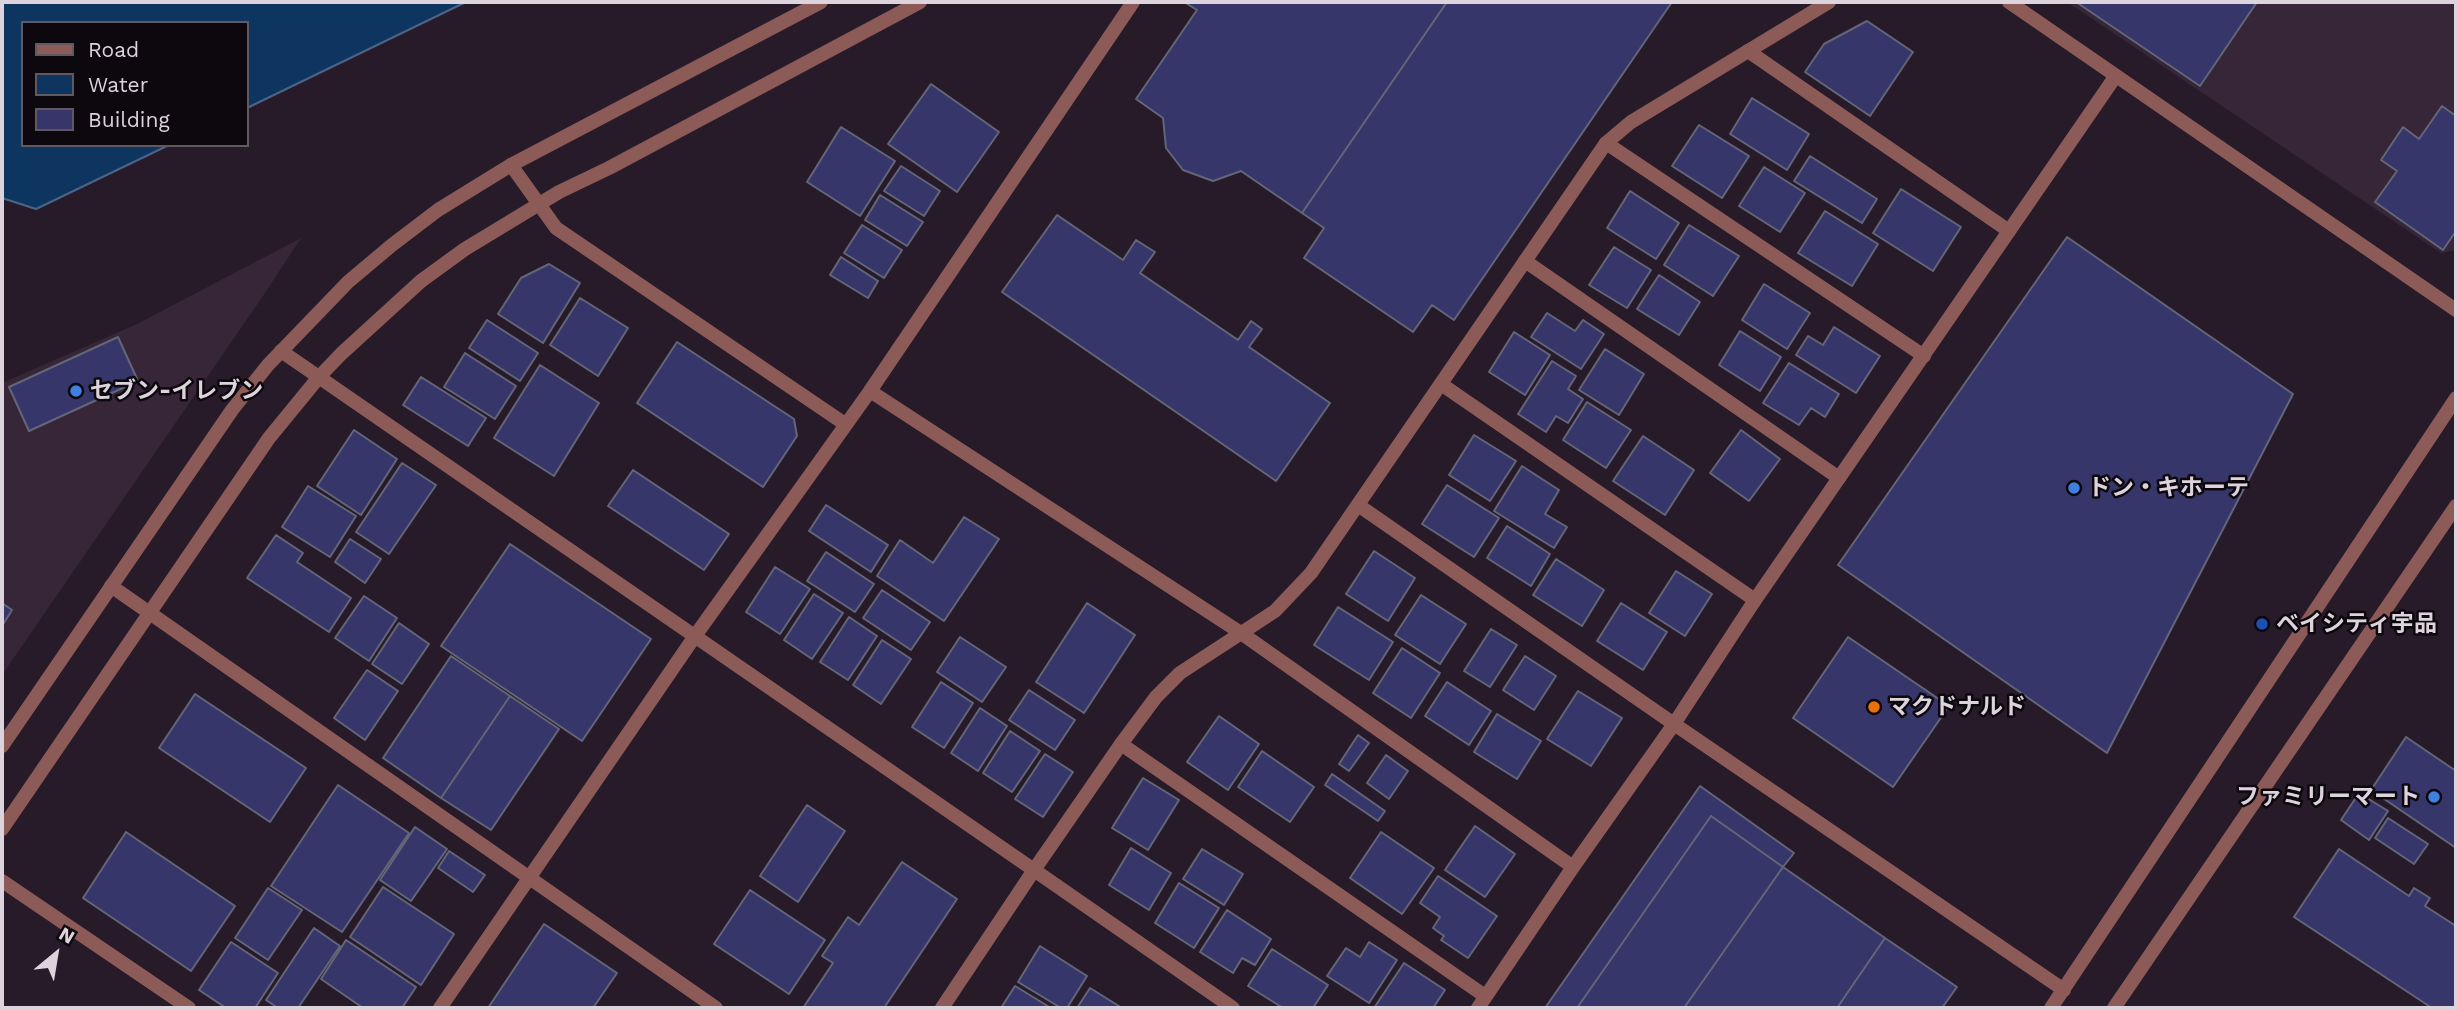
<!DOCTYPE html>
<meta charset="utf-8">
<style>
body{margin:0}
#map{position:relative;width:2458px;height:1010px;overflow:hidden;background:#271b29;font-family:"Work Sans",sans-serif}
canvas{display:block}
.frame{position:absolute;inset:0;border:4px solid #dcd3dd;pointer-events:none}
.legend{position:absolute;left:21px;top:21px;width:228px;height:126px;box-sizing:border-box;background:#0d080e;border:2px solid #605961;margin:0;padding:9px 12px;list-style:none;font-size:21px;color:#dcd3dd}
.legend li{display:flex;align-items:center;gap:14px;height:35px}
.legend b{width:35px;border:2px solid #605961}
.north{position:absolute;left:21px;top:919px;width:70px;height:70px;-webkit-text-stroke:5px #0d080e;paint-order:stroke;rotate:30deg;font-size:19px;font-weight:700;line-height:28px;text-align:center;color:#dcd3dd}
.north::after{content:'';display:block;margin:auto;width:24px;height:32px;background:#dcd3dd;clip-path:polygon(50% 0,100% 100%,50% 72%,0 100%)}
</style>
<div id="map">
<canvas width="2458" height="1010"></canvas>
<div class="frame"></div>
<ul class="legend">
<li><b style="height:9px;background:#8c5a57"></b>Road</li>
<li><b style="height:19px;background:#0e3560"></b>Water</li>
<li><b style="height:19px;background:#36366a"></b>Building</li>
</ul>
<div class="north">N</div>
</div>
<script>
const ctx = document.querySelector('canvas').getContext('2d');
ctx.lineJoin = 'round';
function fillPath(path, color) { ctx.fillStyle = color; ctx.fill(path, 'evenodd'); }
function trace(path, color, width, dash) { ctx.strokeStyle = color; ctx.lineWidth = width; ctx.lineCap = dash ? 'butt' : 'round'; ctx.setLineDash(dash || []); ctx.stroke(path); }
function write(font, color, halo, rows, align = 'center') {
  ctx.font = font + ' "Work Sans","Noto Sans JP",sans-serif'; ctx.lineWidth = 5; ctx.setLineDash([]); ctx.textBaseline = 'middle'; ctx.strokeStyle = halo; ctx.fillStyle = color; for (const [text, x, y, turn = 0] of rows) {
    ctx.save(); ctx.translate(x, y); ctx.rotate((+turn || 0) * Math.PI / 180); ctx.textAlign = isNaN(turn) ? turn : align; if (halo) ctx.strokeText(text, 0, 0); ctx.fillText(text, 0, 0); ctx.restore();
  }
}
fillPath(new Path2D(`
 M2067,2H2456V250L2441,253Z
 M301,238L263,296L2,675V383L137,324Z`), '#362638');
const water = new Path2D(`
 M2,2H466L247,108V23H23V145H169L36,209L2,198Z`);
fillPath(water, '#0e3560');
trace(water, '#4c6486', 2);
const building = new Path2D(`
 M1184,2H1447L1302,213L1241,171L1213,181L1183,170L1166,148L1163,118L1136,99L1197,10Z
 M1447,2H1672L1454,320L1432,305L1413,332L1304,258L1324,228L1302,213Z
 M2076,2H2257L2200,86Z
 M1867,21L1913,52L1870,116L1805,72L1824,44Z
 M931,84L999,132L957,192L888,144Z
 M1752,98L1809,134L1787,170L1730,134Z
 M2442,106L2456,116V231L2443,250L2375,202L2397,171L2381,160L2403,127L2419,139Z
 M1699,125L1749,156L1722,198L1672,166Z
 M841,127L895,161L860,216L807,182Z
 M1810,156L1877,199L1862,223L1794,181Z
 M901,166L940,191L924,216L884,191Z
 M1764,167L1805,193L1780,232L1739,206Z
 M1901,189L1961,227L1933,271L1873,233Z
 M1630,191L1679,223L1656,259L1607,228Z
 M880,195L923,222L907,246L865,220Z
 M1825,211L1878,244L1852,286L1798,253Z
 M1057,215L1123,260L1136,240L1155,252L1140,273L1238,340L1251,321L1262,329L1249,347L1330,403L1276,481L1002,292Z
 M862,225L902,250L884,278L844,253Z
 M1689,225L1739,256L1713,296L1664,265Z
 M2067,237L2293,394L2107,753L1838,565Z
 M1614,247L1651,270L1627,308L1589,285Z
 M841,257L878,281L868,298L830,275Z
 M549,264L580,283L543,343L498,314L521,278Z
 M1659,275L1700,302L1679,335L1637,309Z
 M1764,284L1810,313L1787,349L1742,320Z
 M580,298L628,328L598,376L550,345Z
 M1547,313L1575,331L1583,320L1604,334L1581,369L1531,337Z
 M487,320L538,353L520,381L469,348Z
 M1834,327L1880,356L1856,393L1796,355L1808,336L1823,345Z
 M1740,331L1781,357L1760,391L1719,365Z
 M1514,332L1550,355L1525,395L1489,372Z
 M118,337L138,381L29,431L9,387Z
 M677,342L794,419L797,436L763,487L637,403Z
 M1605,349L1644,374L1619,415L1579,390Z
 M465,353L516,386L495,419L444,387Z
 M1552,361L1576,376L1568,389L1583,399L1568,423L1556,416L1546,432L1518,414Z
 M1789,363L1839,394L1825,417L1811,408L1799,425L1763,403Z
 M540,365L599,403L554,476L494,438Z
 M421,377L486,418L468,446L403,405Z
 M1587,402L1631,430L1606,468L1563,440Z
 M354,430L397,459L361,515L317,486Z
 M1741,430L1780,459L1749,501L1710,473Z
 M1474,435L1516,461L1490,501L1449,475Z
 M1643,436L1694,470L1665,515L1613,481Z
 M402,463L436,485L389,554L356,532Z
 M1522,466L1559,490L1545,514L1567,527L1554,548L1494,511Z
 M633,470L729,534L704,570L608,506Z
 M1447,485L1499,518L1474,557L1422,524Z
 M308,486L356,516L330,557L282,527Z
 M826,505L888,545L871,572L809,531Z
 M964,517L999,539L944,621L877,576L900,540L933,563Z
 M1507,526L1550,554L1531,586L1487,558Z
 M276,535L303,553L297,562L351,598L329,632L247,578Z
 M350,539L381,559L365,583L335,562Z
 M510,544L651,639L582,741L441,646Z
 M1374,551L1415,578L1388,621L1346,594Z
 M826,552L874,584L855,612L807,581Z
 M1556,559L1604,590L1582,626L1533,595Z
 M775,567L810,589L780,634L746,612Z
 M1676,571L1712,594L1685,636L1649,613Z
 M882,590L930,622L911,650L863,618Z
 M814,594L843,613L812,659L784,640Z
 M1421,595L1466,624L1440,664L1395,635Z
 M364,596L397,618L369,661L335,638Z
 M2,603L12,610L2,626Z
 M1087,603L1135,635L1084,713L1036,682Z
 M1621,603L1667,632L1643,670L1597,641Z
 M1338,607L1393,642L1369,680L1314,645Z
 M849,617L877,636L848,680L820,662Z
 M399,623L429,644L402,684L372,664Z
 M1491,629L1517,645L1490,687L1464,671Z
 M960,637L1006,667L982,702L937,672Z
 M1848,637L1949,706L1893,787L1793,718Z
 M882,640L911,659L881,704L853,685Z
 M1402,648L1440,673L1411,718L1373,693Z
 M451,656L510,696L441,798L383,758Z
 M1525,656L1556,676L1534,710L1503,690Z
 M367,670L398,691L365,740L334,718Z
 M941,682L973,703L944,748L912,727Z
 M1447,682L1491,711L1469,745L1425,716Z
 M1029,690L1075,720L1055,750L1009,720Z
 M1578,691L1622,718L1591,766L1547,739Z
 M195,694L306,768L270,822L159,748Z
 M510,696L559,729L491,830L441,798Z
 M980,708L1007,726L978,771L951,753Z
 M1497,714L1541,741L1517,779L1474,752Z
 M1219,716L1259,744L1228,790L1187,762Z
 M1010,731L1040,751L1012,792L983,773Z
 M1358,735L1369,743L1349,771L1339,764Z
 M2406,737L2456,771V848L2371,790Z
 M1262,751L1314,787L1290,822L1238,787Z
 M1045,754L1073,772L1043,817L1015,799Z
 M1386,755L1408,771L1389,799L1367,783Z
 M1332,774L1385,811L1378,821L1325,785Z
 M1143,778L1179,800L1148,850L1112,828Z
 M338,785L409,833L342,932L271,886Z
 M1700,786L1794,853L1783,867L1711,816L1577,1008H1545Z
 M2359,793L2388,811L2369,840L2341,820Z
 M807,805L845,831L798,902L760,876Z
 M1711,816L1783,867L1684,1008H1577Z
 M2388,818L2428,844L2414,864L2375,838Z
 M1475,826L1515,854L1485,897L1445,870Z
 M415,827L447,849L411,901L380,880Z
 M126,832L235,906L191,971L83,898Z
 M1381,832L1434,868L1402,914L1350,878Z
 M1131,848L1171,873L1149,910L1109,885Z
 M1202,849L1243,874L1224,905L1183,879Z
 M2339,849L2409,896L2414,888L2430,898L2425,906L2456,926V1008H2432L2294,917Z
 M449,851L485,875L473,892L438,868Z
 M902,862L957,899L884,1008H803L833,963L822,956L848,917L859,925Z
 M1783,867L1885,938L1837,1008H1684Z
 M1438,876L1497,916L1468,958L1441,940L1444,936L1433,928L1440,917L1420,903Z
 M1179,883L1219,908L1194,948L1155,923Z
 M383,887L454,934L421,985L350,937Z
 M268,888L302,910L268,960L235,938Z
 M750,890L825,940L789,994L714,944Z
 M1227,910L1271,939L1255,965L1242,958L1233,973L1200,952Z
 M544,924L617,973L593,1008H488Z
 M314,928L340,946L298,1008H278L266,1000Z
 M1885,938L1957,987L1942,1008H1837Z
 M346,940L416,987L402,1008H363L321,979Z
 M231,942L278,973L255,1008H226L199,990Z
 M1369,942L1397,960L1369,1003L1327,976L1346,948L1360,957Z
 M1040,946L1087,976L1067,1008H1061L1018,982Z
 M1272,949L1328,985L1313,1008H1283L1248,986Z
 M1404,963L1445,990L1433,1008H1374Z
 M1015,986L1051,1008H1001Z
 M1090,988L1122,1008H1077Z`);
fillPath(building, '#36366a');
trace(building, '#636578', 2);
trace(new Path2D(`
 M1748,51L2009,231
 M1606,143L1924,356
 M511,165L556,228L845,424
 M1525,261L1839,478
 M281,351L1034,870L942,1008
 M1441,384L1755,600
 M870,391L1241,633L1573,867
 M1358,505L1674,724
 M111,586L716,1008
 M1121,744L1485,996
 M2,881L189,1008
 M440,1008L695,636L870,391L1133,2`), '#8c5a57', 14);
trace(new Path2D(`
 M2009,2L2456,310
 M1674,724L2064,990
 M2,746L232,410L268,365L348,282L392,245L438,210L511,165L821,2
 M2,829L269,438L319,377L341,354L421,281L465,249L559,192L609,168L920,2
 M1233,1008L1034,870L1121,744L1156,697L1180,673L1275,611L1311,573L1606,143L1631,122L1829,2
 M1478,1008L1573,867L1674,724L1755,600L2115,77
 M2051,1008L2456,398
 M2114,1008L2456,506`), '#8c5a57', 14);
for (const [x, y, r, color] of [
 [76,391,7,"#3f7fe0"],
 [2074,488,7,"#3f7fe0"],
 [2262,624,7,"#1a4fb4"],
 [1874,707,7,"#e8710a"],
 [2434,797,7,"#3f7fe0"]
]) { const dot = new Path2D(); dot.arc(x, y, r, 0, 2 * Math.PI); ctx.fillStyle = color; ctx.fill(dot); trace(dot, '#0d080e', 2.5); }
write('bold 23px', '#dcd3dd', '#0d080e', [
 ["セブン-イレブン",90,391],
 ["ドン・キホーテ",2088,488],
 ["ベイシティ宇品",2276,624],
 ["マクドナルド",1888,707],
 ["ファミリーマート",2420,797,"right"]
], 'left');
</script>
